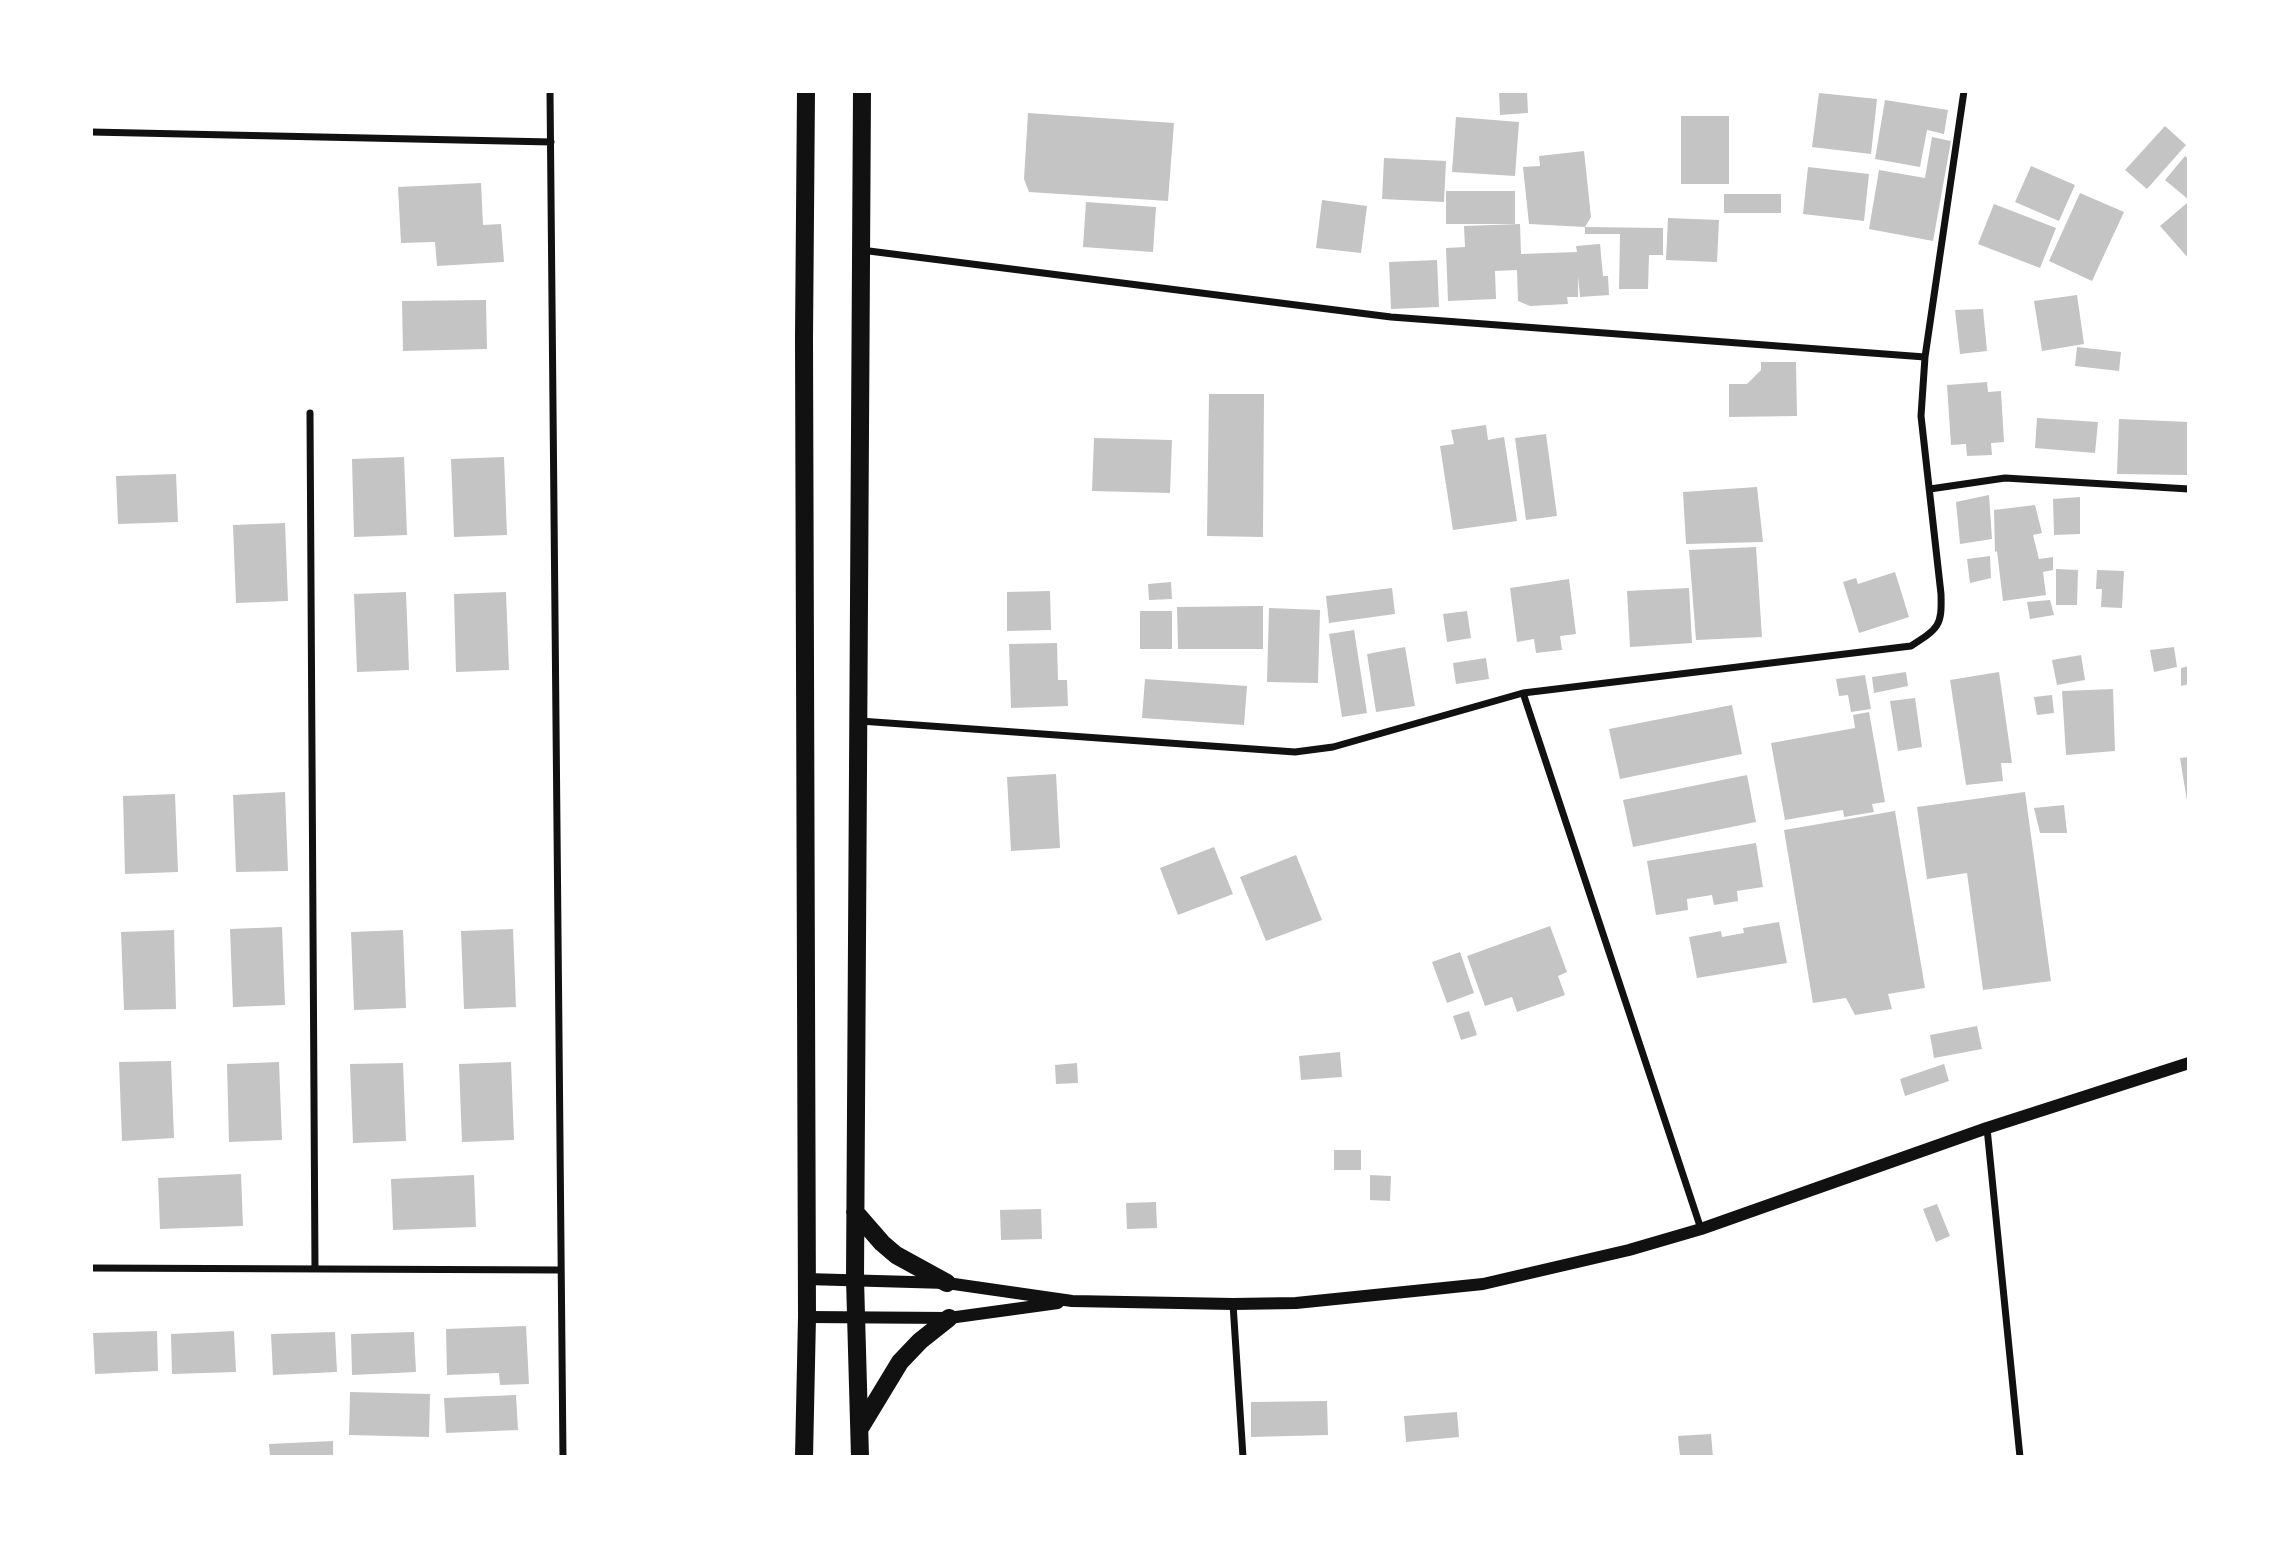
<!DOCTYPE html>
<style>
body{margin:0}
#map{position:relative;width:2280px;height:1548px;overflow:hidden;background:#fff;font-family:"Open Sans",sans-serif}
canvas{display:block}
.frame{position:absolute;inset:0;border:93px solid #fff;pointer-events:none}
</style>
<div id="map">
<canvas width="2280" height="1548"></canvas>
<div class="frame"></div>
</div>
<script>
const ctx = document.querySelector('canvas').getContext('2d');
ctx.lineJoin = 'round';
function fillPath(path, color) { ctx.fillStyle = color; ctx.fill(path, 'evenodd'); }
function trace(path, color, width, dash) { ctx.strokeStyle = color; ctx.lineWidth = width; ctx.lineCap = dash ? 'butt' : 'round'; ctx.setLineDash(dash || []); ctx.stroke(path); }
fillPath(new Path2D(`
 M1499,91H1527L1528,113L1500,115Z
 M1819,93L1877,99L1871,154L1812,147Z
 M1885,100L1948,110L1944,134L1927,130L1920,167L1875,159Z
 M1028,113L1174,123L1168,201L1029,192L1024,179Z
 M1681,116H1729V184H1681Z
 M1456,117L1519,122L1515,176L1452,172Z
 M2165,126L2186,145L2147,189L2125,170Z
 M1932,137L1951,141L1933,241L1869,229L1879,170L1925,178Z
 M1584,151L1591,217L1585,227L1529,224L1523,167L1540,166L1539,156Z
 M2185,156L2189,159V200L2165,180Z
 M1384,158L1446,161L1444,202L1382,199Z
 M2031,166L2075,185L2059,221L2015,202Z
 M1808,167L1869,174L1864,221L1803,214Z
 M481,183L483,225L501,224L504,262L437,266L435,242L401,243L398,187Z
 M1446,191H1515V224H1446Z
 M2080,193L2124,212L2092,281L2049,261Z
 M1724,194H1781V213H1724Z
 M1322,200L1367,206L1361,253L1316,248Z
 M1086,202L1156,207L1153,252L1083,247Z
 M2187,203L2189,205V259L2160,226Z
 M1994,204L2056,228L2040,268L1978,244Z
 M1668,218L1719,220L1717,262L1666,260Z
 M1520,224L1521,254L1577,252L1576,246L1600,244L1603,276H1608L1609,295L1580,297L1578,276V297H1567L1568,304L1530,306L1518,301L1517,270L1495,271L1496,299L1448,301L1446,248L1465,247L1464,226Z
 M1585,227L1663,228V255H1649L1648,289H1619L1620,234H1585Z
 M1437,260L1439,307L1391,309L1389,262Z
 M2077,295L2084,344L2042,351L2034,301Z
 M486,300L487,349L403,351L402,301Z
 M1983,309L1987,351L1960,354L1955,310Z
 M2077,347L2121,352L2119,371L2075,366Z
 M1761,362H1796L1797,416L1729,417V384H1747L1761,370Z
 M1987,382L1988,392L2001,391L2004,442L1991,443L1992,455L1967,456L1966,444L1951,445L1947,385Z
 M1209,394H1264L1263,537L1207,536Z
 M2037,418L2098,422L2095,453L2035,448Z
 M2119,419L2189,422V475L2117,474Z
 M1486,425L1488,440L1504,437L1517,521L1453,530L1440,446L1454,444L1451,430Z
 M1546,434L1557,516L1526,520L1515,438Z
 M1094,438L1172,440L1170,493L1092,491Z
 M404,457L407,535L354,537L352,459Z
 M504,457L507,535L454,537L451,459Z
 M176,474L178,522L118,524L116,476Z
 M1757,487L1763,542L1686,544L1683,492Z
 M1989,495L1992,539L1960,544L1956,502Z
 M2080,497V534L2054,535L2053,499Z
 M2035,505L2042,533L2033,535L2039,559L2053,557V570L2043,572L2046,595L2003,601L1997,551L1995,552L1994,510Z
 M285,523L288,601L236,603L233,525Z
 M1756,547L1762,637L1696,640L1689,550Z
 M1990,556L1991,578L1970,583L1967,559Z
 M2056,569L2078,570L2077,605H2056Z
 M2097,570L2124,571L2122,608L2101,607L2102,589H2096Z
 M1895,572L1909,617L1859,633L1843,582L1856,578L1858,584Z
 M1569,579L1576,634L1560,636L1562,650L1536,653L1534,639L1517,642L1510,588Z
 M1171,582L1172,599L1149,600L1148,584Z
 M1392,588L1395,614L1329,623L1326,596Z
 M1689,588L1692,643L1630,647L1627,591Z
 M1050,591L1051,630L1007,631V592Z
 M406,592L409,670L357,672L354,594Z
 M506,592L509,670L456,672L454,594Z
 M2050,600L2054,615L2030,619L2027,602Z
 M1263,606V649H1178L1177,607Z
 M1269,608L1320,610L1318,683L1267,682Z
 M1140,611H1172V649H1140Z
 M1467,611L1471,638L1447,642L1443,614Z
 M1354,630L1367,713L1342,717L1329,634Z
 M1057,643L1058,680H1067L1068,706L1011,708L1009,644Z
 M1405,647L1415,706L1376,712L1367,654Z
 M2174,647L2177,667L2154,672L2150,650Z
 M2081,655L2085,680L2057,685L2052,660Z
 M1486,658L1489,679L1456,684L1453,663Z
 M2189,666V684L2181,686V668Z
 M1906,672L1908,686L1874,693L1872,677Z
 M1999,672L2012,763H2001L2003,781L1966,785L1950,680Z
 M1865,675L1871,709L1851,712L1848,695L1839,696L1836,679Z
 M1145,679L1247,686L1244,725L1142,718Z
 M2113,689L2115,751L2066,755L2062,691Z
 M2052,695L2054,713L2037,715L2034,697Z
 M1915,698L1922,747L1898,751L1890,701Z
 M1732,705L1742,754L1620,779L1609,729Z
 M1869,712L1885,802L1872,804L1874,812L1844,817L1843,810L1785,820L1771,743L1855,728L1853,715Z
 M2189,757V807H2188L2180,758Z
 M1056,774L1060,848L1011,851L1007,777Z
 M1747,775L1756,822L1633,847L1623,800Z
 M285,792L288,871L236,872L233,795Z
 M2025,792L2051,981L1983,990L1967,873L1927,879L1917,807Z
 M175,794L178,872L125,874L123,796Z
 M2064,805L2067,833H2040L2034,808Z
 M1895,811L1925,988L1888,994L1892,1009L1855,1015L1846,998L1813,1003L1784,830Z
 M1756,843L1763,887L1737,891L1738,901L1714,905L1712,895L1687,899L1688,910L1656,915L1647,861Z
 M1214,847L1233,894L1178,915L1160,868Z
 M1296,855L1322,920L1266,941L1240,877Z
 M1779,922L1787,963L1697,978L1689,937L1721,931L1722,937L1744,933L1743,928Z
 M1550,926L1567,972L1558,976L1565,995L1517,1012L1512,997L1485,1006L1467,956Z
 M282,927L285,1005L233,1007L230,929Z
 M513,929L516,1007L464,1009L461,931Z
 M174,930L176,1009L124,1010L121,932Z
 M403,930L406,1008L354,1010L351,932Z
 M1460,952L1474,993L1447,1003L1432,962Z
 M1469,1011L1477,1035L1461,1040L1453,1016Z
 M1977,1026L1982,1049L1934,1058L1930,1035Z
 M1340,1052L1342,1077L1301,1080L1299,1056Z
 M171,1061L174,1138L122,1141L119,1062Z
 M279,1062L282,1140L229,1142L227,1064Z
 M511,1062L514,1140L462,1142L459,1064Z
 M403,1063L406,1141L353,1143L350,1064Z
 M1077,1063L1078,1083L1056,1084L1055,1065Z
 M1944,1064L1949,1081L1905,1096L1900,1079Z
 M1334,1150H1361V1170H1334Z
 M241,1174L243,1226L160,1229L158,1178Z
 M474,1175L476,1227L393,1230L391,1179Z
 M1370,1175L1391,1176L1390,1201L1370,1200Z
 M1156,1202L1157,1228L1127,1229L1126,1203Z
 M1937,1204L1950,1236L1936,1242L1923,1209Z
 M1041,1209L1042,1239L1001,1240L1000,1210Z
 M526,1326L529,1384L500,1385L499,1373L447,1375L446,1329Z
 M157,1331L158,1371L95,1374L93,1333Z
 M234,1331L236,1372L172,1374L171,1334Z
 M335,1332L337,1372L273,1375L271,1334Z
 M414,1332L416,1372L352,1375L351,1334Z
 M350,1392L430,1394L429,1437L349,1435Z
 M516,1395L518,1430L446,1433L444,1398Z
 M1327,1401L1328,1435L1251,1437V1402Z
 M1457,1412L1459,1437L1406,1442L1404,1416Z
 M1711,1434L1713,1457H1680L1678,1436Z
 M333,1441V1457H270L269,1444Z`), '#c4c4c4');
trace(new Path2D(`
 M550,91L563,1457
 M91,132L551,142
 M861,250L1391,317L1925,357
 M310,413L315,1269
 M1930,489L2005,478L2189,489
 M1523,693L1701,1229
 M860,721L1295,752L1333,747L1523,693L1911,646C1939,628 1942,626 1941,594L1921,416L1925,357L1964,91
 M1987,1128L2020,1457
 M91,1268L561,1270
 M1233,1304L1243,1457`), '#111', 7);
trace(new Path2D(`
 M806,1279L947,1283L1072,1301L1233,1304L1296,1303L1483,1284L1629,1250L1701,1229L1987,1128L2189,1063
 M807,1317L949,1318L1058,1303`), '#111', 12);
trace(new Path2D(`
 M855,1212L882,1243L896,1255L947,1283
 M860,1428L900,1362L920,1341L949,1318
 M804,1457L807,1317L804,337L806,91
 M860,1457L855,1279L862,91`), '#111', 18);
</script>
